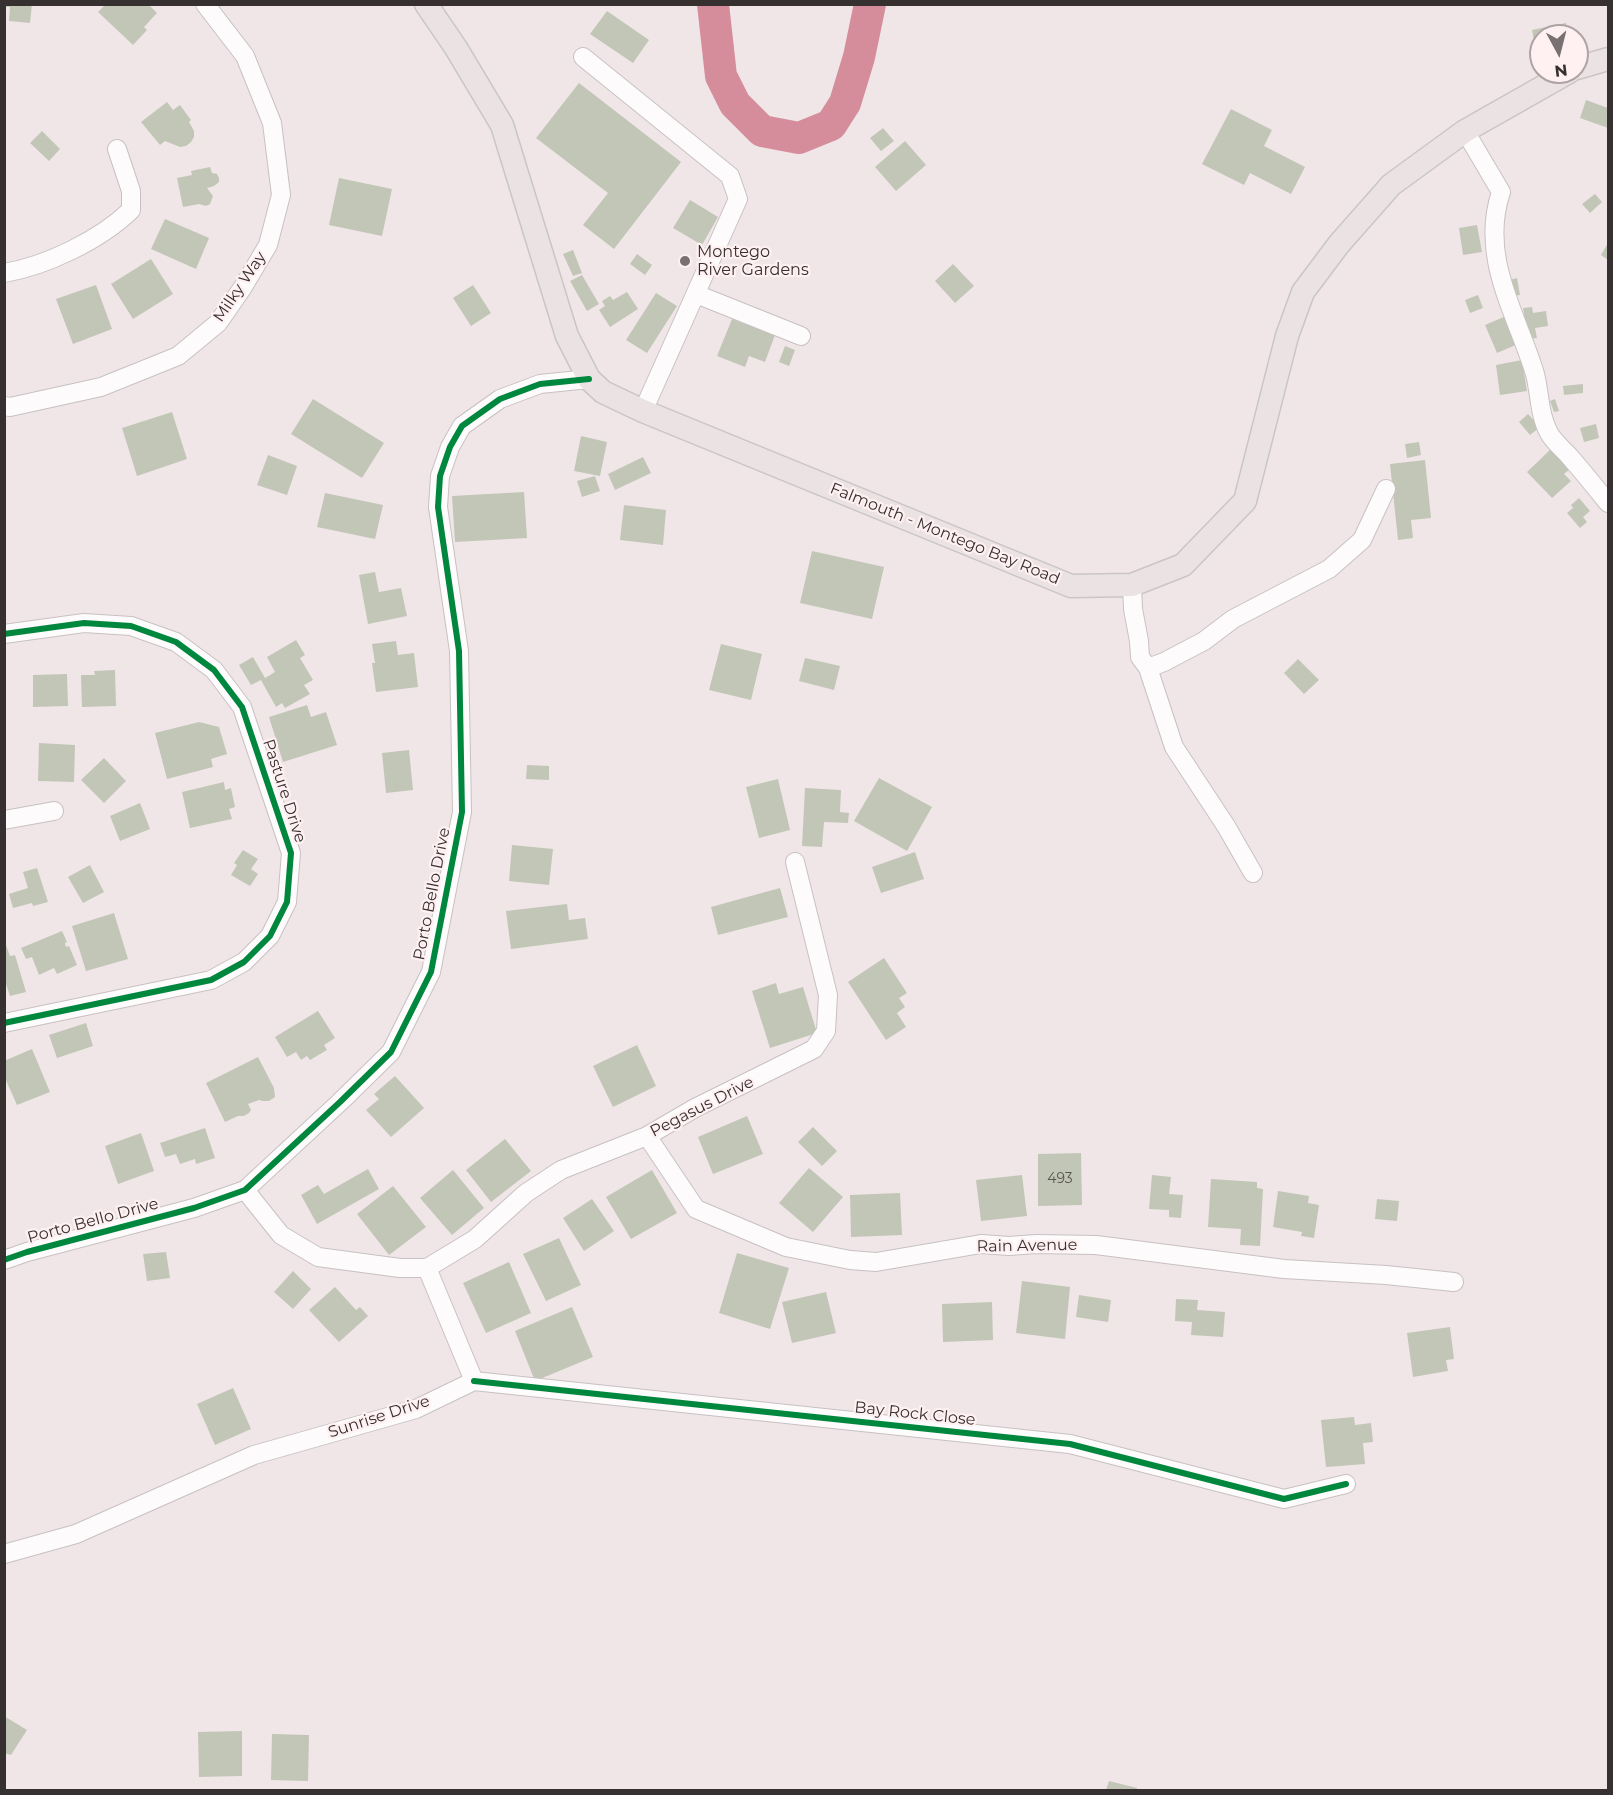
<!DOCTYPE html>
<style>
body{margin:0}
#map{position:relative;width:1613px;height:1795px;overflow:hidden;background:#f0e6e8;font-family:Montserrat,sans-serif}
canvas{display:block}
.frame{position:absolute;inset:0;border:6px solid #373031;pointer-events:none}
.north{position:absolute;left:1529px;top:24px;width:60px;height:60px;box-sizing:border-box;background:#fff0f2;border:2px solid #afa3a5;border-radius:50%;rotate:173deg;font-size:16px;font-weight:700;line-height:24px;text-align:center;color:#373031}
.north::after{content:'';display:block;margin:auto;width:21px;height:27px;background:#787071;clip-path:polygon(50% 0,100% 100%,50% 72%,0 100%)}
</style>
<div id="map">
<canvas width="1613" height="1795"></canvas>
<div class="frame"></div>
<div class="north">N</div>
</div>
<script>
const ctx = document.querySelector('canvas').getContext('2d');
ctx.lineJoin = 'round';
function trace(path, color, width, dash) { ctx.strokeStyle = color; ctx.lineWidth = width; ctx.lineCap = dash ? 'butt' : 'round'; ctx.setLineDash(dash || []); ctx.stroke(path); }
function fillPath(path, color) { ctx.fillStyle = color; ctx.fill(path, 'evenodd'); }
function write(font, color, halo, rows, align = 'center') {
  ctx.font = font + ' Montserrat,sans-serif'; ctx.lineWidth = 4.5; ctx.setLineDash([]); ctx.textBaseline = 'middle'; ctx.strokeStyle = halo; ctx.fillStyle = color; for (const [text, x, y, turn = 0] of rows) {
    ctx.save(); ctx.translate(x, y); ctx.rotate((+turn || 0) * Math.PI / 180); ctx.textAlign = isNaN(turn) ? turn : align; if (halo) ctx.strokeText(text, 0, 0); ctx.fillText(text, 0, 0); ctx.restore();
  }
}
trace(new Path2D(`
 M713,4L721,76L735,104L762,131L799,138L831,125L845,103L859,57L870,4`), '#d58d9c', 32);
fillPath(new Path2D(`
 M4,4H32L30,23L9,21L10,7H4Z
 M106,4H148L157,13L144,27L147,30L133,45L98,12Z
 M607,11L649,40L633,63L590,34Z
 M1566,23L1569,36H1541V45L1535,46L1532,30Z
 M579,83L681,162L614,249L583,225L608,193L536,138Z
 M1586,100L1608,108V128L1580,118Z
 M167,102L173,110L180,105L191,120L189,122L194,131V137L191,142L186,146L180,147L165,141L160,145L141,122Z
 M1231,109L1272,130L1264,146L1305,167L1291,194L1250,173L1244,185L1202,164Z
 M883,128L894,141L881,151L870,138Z
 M42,131L60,149L49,161L30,143Z
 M905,141L926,165L896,191L875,167Z
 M210,167L212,173L217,174L219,178V182L214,186L207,188L213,196L210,204L206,206L199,204L183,207L177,178L192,175L191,171Z
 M339,178L392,189L382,236L329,225Z
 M1595,194L1602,202L1590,213L1582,204Z
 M690,200L718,217L702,245L673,228Z
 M165,219L209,238L196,269L151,249Z
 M1477,225L1482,252L1463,255L1459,228Z
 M1608,243V260L1601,255Z
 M573,250L582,273L573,276L563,254Z
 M637,254L652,265L645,275L630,264Z
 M151,259L173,294L133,319L111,284Z
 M953,264L974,286L955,303L935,281Z
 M582,275L599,304L587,311L570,281Z
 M1517,278L1520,295L1512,296L1509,280Z
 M96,285L112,329L73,344L56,299Z
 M473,285L491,313L471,326L453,298Z
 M627,292L638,309L610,327L599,310L605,306L602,301L610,296L613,300Z
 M656,293L677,306L647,353L626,340Z
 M1478,295L1483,308L1470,313L1465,300Z
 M1532,307L1533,313L1546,311L1548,326L1535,328L1537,338L1528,339L1523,308Z
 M1506,316L1518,344L1497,353L1485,325Z
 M732,319L775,335L765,362L749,356L745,367L717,356Z
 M785,346L795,350L789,366L779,362Z
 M1522,360L1527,391L1500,395L1496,365Z
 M1583,384V393L1564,395L1563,386Z
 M313,399L384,443L362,478L291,434Z
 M1555,399L1559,411L1554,412L1550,401Z
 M172,412L187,459L137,476L122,428Z
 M1528,414L1540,427L1530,435L1519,422Z
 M1596,424L1599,438L1584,442L1580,428Z
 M581,436L607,442L600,476L574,471Z
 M1419,442L1421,455L1407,458L1405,444Z
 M1552,448L1571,468L1564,474L1571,481L1552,498L1527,472Z
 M268,455L297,466L287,495L257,485Z
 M643,457L651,473L615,490L608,474Z
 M1425,460L1431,518L1411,520L1413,538L1398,540L1390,464Z
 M595,476L600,491L582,497L577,481Z
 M524,492L527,538L455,542L452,496Z
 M325,493L383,505L375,539L317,527Z
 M1579,498L1590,511L1583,517L1587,522L1580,528L1567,513L1573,508L1571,505Z
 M624,505L666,510L663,545L620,540Z
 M812,551L884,567L872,619L800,603Z
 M375,572L379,592L401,588L407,616L368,624L359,575Z
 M296,640L305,655L300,658L313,680L304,685L310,694L285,708L282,703L276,707L261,680L251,685L239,665L253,657L265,678L275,672L267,657Z
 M396,641L398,655L414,653L418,687L376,692L372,663H375L372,644Z
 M721,644L762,654L751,700L709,690Z
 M805,658L840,666L834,690L799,681Z
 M1298,659L1319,680L1304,694L1284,673Z
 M115,670L116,706L82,707L81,675H95L94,671Z
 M67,674L68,706L33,707V675Z
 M307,705L311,717L326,712L337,745L283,762L269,717Z
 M199,722L219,727L227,754L211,759L213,767L167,779L155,733Z
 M39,743L75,745L74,782L38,781Z
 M409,750L413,790L386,793L382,753Z
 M104,758L126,781L104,803L81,780Z
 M527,765L549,766V780L526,779Z
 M879,778L932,807L907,851L854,821Z
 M778,779L790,830L759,838L746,787Z
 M224,782L225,790L231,788L235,807L229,809L232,819L190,828L182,792Z
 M805,788L841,790L840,812L849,813L848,823L824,822L822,847L802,846Z
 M140,803L150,829L120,841L110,816Z
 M512,845L553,849L549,885L509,881Z
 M243,850L258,859L251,869L258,874L250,886L231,875L237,865L234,863Z
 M915,852L924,879L881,893L872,867Z
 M90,865L104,892L83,903L68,877Z
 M37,868L48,902L33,906L32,903L13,908L9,894L28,888L23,872Z
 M780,888L788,917L718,935L711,907Z
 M567,904L569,920L585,918L588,939L511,949L506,911Z
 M114,913L128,959L86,971L72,926Z
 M62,931L67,942L65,943L66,947L69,946L77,965L57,974L54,968L39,975L32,957L26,959L21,948Z
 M4,945H6L10,956L15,955L26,992L10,996L6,984L4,985Z
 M884,958L907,993L899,998L905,1007L897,1013L906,1027L886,1040L848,982Z
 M776,983L779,994L803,987L817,1033L770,1048L752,991Z
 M318,1011L335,1038L324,1045L327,1050L310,1060L307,1056L301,1060L296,1052L287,1057L275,1037Z
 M86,1023L93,1046L57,1058L49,1035Z
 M637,1045L656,1086L613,1107L593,1066Z
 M32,1049L50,1092L17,1105L4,1076V1061Z
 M258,1057L274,1088L275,1097L269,1101H263L259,1100L248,1104L251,1110L249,1113L244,1116H238L225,1122L206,1083Z
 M395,1076L424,1108L391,1137L366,1110L379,1099L374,1094Z
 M747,1116L763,1154L713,1174L698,1137Z
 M813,1127L837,1151L822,1166L798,1142Z
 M205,1128L215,1158L196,1164L195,1159L180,1164L176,1154L165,1157L160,1143Z
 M141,1133L154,1171L118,1184L105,1146Z
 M505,1139L531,1171L491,1202L466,1170Z
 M1081,1153L1082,1205L1038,1206V1154Z
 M809,1168L843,1197L813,1232L779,1203Z
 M368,1169L379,1189L317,1224L301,1195L318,1185L324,1194Z
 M453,1170L484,1208L452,1235L420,1198Z
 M652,1170L677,1213L631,1239L606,1197Z
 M1022,1175L1027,1216L981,1221L976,1180Z
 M1152,1175L1171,1177L1169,1194L1183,1195L1181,1218L1169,1217V1210L1149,1209Z
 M1211,1179L1257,1182V1188L1263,1189L1260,1246L1240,1245L1241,1229L1208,1227Z
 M393,1186L426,1227L389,1255L357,1214Z
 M1278,1191L1309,1196L1308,1203L1319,1205L1314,1238L1301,1236L1302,1232L1273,1227Z
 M900,1193L902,1235L851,1237L850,1195Z
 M592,1199L614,1231L584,1251L563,1218Z
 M1377,1199L1399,1201L1397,1221L1375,1219Z
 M559,1238L581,1285L546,1301L523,1254Z
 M166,1252L170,1278L147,1281L143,1254Z
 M737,1253L789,1268L770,1329L719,1313Z
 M509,1262L531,1313L486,1333L463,1283Z
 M293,1271L311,1289L293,1309L274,1292Z
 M1022,1281L1070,1287L1065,1339L1016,1333Z
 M335,1287L356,1310L360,1307L368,1316L339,1342L309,1310Z
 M826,1292L836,1333L792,1343L782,1302Z
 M1079,1295L1111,1300L1108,1322L1076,1317Z
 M1176,1299L1198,1300L1197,1310L1225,1312L1223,1337L1191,1335L1192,1322L1175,1321Z
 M992,1302L993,1340L943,1342L942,1304Z
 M572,1307L593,1357L535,1381L515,1331Z
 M1450,1327L1454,1359L1446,1360L1448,1371L1413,1377L1407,1333Z
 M233,1388L251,1429L215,1445L197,1404Z
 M1354,1417L1355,1425L1371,1423L1373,1442L1363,1443L1365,1464L1326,1467L1321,1420Z
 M4,1716L27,1730L11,1755L4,1753Z
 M242,1731V1776L199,1777L198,1732Z
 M272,1734L309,1735L308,1781L271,1780Z
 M1109,1781L1137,1788V1790H1106Z`), '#c2c6b6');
const minor = new Path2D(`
 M583,57L730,176L738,199L643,411
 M1465,131L1501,192C1479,258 1517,314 1535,374C1540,393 1539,415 1549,433C1553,441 1563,449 1570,457C1583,472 1596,488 1608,503
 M4,273C46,266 100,240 131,210V191L117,149
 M696,294L801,336
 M4,406L10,407L101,387L178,356L218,323L243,287L268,245L281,195L272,123L245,56L205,4
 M1132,585L1133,609L1139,641L1140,657L1148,668L1164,662L1204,641L1233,619L1329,569L1362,540L1386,489
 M4,634L84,623L131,626L176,642L214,670L242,707L291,853L287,902L270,936L244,962L211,980L4,1023
 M1148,668L1174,747L1226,826L1253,873
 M4,820L54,811
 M647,1136L696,1209L786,1247L850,1260L876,1262L981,1244L1009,1246L1036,1244L1096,1245L1284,1269L1386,1275L1454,1282
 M245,1190L281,1235L318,1257L400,1268H427
 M4,1260L27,1252L194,1208L245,1190L340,1102L391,1052L431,972L462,812L459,651L438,507L440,476L450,447L462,426L500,399L540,384L589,379
 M427,1268L475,1239L526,1193L561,1170L647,1136L695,1108L814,1049L826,1031L828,995L795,862
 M427,1268L474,1381
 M474,1381L1070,1444L1284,1499L1346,1484
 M4,1554L76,1534L254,1455L416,1409L474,1381`);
const major = new Path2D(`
 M426,4L456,48L502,125L567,336L589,379L603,392L643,411L1071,586L1132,585L1183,565L1245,501L1287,336L1303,292L1339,244L1391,185L1465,131L1569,72
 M1577,68L1608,59`);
trace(minor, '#c8c1c2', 20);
trace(major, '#cac5c6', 25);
trace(minor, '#fdfbfc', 18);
trace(major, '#ebe2e4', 22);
trace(new Path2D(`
 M4,634L84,623L131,626L176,642L214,670L242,707L291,853L287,902L270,936L244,962L211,980L4,1023
 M4,1260L27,1252L194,1208L245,1190L340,1102L391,1052L431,972L462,812L459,651L438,507L440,476L450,447L462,426L500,399L540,384L589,379
 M474,1381L1070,1444L1284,1499L1346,1484`), '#00873e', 6);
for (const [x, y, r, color] of [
 [685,261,6,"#787071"]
]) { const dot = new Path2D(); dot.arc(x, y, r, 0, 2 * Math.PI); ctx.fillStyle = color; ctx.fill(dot); trace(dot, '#fff0f2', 2); }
write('14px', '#5a5652', null, [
 ["493",1060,1179]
]);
write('16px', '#373031', '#fff0f2', [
 ["Montego",697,252],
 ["River Gardens",697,270]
], 'left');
write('16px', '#373031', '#fff0f2', [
 ["Milky Way",240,287,-56],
 ["Falmouth - Montego Bay Road",945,534,22],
 ["Pasture Drive",284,791,72],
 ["Porto Bello Drive",432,894,-79],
 ["Pegasus Drive",702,1107,-27],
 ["Porto Bello Drive",93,1221,-15],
 ["Rain Avenue",1027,1246,-1],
 ["Bay Rock Close",915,1414,6],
 ["Sunrise Drive",379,1417,-18]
]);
</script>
